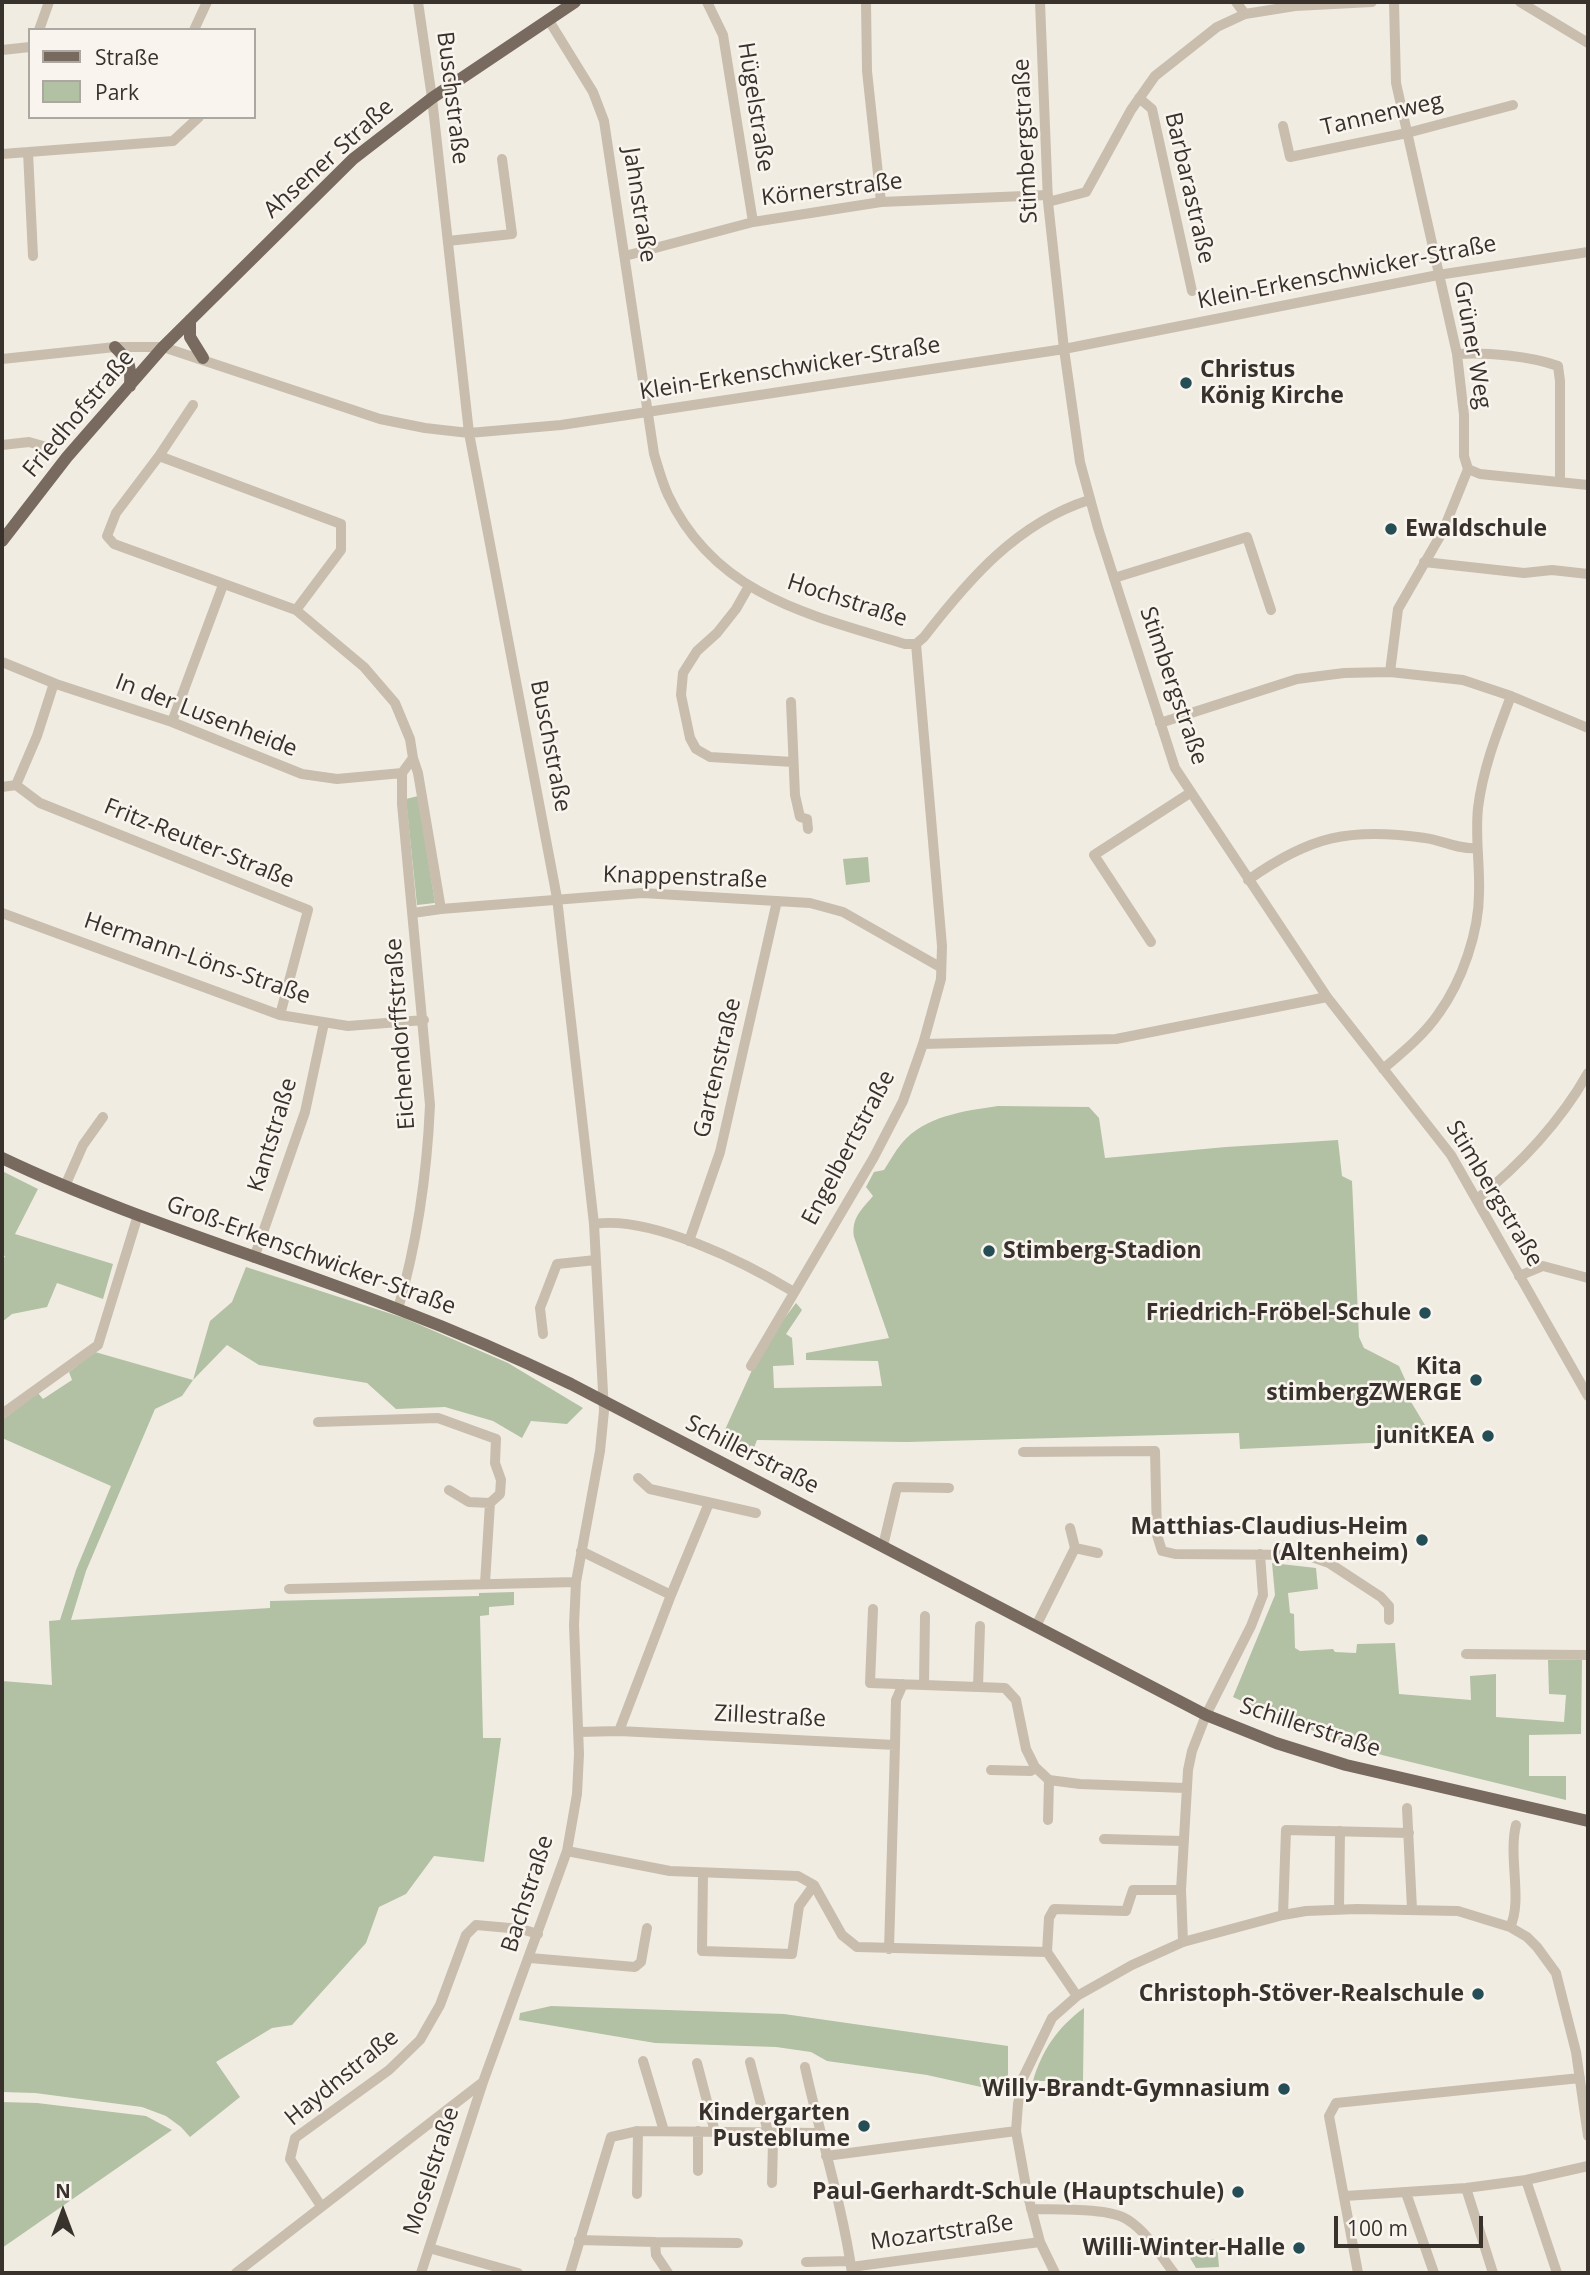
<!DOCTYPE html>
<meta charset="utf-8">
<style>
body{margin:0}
#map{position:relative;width:1590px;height:2275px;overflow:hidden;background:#f1ece2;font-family:"Open Sans",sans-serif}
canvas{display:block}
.frame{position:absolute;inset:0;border:4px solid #38312c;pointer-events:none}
.legend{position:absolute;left:28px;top:28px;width:228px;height:91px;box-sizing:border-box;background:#f9f5ee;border:2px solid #aca7a0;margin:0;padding:9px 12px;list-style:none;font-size:21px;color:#38312c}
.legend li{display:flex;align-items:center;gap:14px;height:35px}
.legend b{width:35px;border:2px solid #aca7a0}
.north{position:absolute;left:28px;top:2177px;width:70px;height:70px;-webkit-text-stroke:5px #f9f5ee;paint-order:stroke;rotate:0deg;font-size:19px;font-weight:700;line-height:28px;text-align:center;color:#38312c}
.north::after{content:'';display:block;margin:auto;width:24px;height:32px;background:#38312c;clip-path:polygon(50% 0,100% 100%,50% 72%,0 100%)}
.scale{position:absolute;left:1334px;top:2216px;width:149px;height:32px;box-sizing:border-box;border:4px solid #38312c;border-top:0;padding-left:9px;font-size:21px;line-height:24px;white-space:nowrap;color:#38312c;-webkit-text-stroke:5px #f9f5ee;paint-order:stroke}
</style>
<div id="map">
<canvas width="1590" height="2275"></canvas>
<div class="frame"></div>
<ul class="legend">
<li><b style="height:9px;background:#796a5f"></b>Straße</li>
<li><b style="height:19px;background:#b2c0a3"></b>Park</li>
</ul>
<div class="north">N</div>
<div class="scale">100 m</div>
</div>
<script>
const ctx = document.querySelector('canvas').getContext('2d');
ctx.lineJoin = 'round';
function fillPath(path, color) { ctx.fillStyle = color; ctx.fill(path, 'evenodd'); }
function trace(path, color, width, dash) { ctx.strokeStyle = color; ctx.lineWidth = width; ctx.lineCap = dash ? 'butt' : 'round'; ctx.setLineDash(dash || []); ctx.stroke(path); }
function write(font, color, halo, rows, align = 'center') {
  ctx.font = font + ' "Open Sans",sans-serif'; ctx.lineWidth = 5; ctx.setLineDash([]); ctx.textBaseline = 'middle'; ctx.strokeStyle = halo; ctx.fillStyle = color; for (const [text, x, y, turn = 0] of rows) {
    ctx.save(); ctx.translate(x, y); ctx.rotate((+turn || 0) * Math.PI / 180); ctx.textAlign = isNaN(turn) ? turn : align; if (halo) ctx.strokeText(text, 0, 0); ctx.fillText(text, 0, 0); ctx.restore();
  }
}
fillPath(new Path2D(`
 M418,796L435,903L417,905L406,799Z
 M868,857L870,882L846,885L843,859Z
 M998,1106L1089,1107L1099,1118L1105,1158L1226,1147L1338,1140L1342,1176L1352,1181L1359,1337L1364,1348L1399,1366L1408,1386L1405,1392L1434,1440L1240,1449L1239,1433L907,1442L757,1440L750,1458L719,1443L762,1348L796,1303L802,1310L786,1334L792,1338L794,1365L773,1366L774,1388L882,1386L878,1361L806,1360V1353L889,1338L854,1237C851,1218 862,1209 873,1196L866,1187L874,1172L884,1170C890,1161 895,1151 902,1143C925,1116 964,1111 998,1106Z
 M2,1171L38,1189L15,1234L113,1264L103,1299L57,1283L47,1307L12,1314L2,1322V1263L5,1256L2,1255Z
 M246,1267L404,1318L508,1363L583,1408L567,1424L531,1421L522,1438L493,1421L445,1407L396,1409L367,1383L259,1365L227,1345L193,1380L182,1396L155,1409L86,1571L71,1620L270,1608V1601L479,1596V1593L514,1592V1605L489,1607V1615L480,1616L483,1738H501L484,1862L434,1856L406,1894L379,1907L366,1943L292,2025L272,2028L216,2062L240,2097L190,2137L181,2127L166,2116L142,2107L35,2093L2,2092V1681L52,1685L49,1621L60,1620L76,1570L111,1486L2,1438V1420L38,1393L43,1399L72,1380L69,1372L95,1352L193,1380L210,1321L232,1302Z
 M1272,1563L1316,1568L1318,1589L1288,1593L1290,1613L1294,1614L1295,1648L1300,1651L1333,1649L1335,1652L1356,1653L1357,1644L1395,1643L1399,1694L1471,1700L1470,1676L1496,1674V1717L1564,1722L1566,1695L1549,1694L1548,1660H1582L1581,1734L1529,1735V1776H1566V1800L1382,1755L1286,1721L1233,1697L1275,1595Z
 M551,2006L784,2014L1008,2046V2093L927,2075L827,2061L811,2052L776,2047L655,2043L519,2020L520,2013Z
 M1084,2008L1083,2081H1033C1042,2050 1058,2027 1084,2008Z
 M2,2102L37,2103L146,2116L172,2130L2,2248Z
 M1213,2239L1217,2244L1219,2267L1196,2268L1187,2253L1202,2242Z`), '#b2c0a3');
trace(new Path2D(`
 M418,2L432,98L469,433L557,898L594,1224L604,1411L600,1451L576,1582L574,1625L579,1754L577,1794L567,1851L483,2082L421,2273
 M707,2L723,35L753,222
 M866,2L867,71L881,202
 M1040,2L1048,202L1064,349L1080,462L1098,528L1175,768L1327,997L1451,1155L1588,1396
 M1236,2L1245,14
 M1520,2L1588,43
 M548,19L593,92L604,121L654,454C658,467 662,482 668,495C715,595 809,615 905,644H916L924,637C969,579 1017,523 1089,500
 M39,30L49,2
 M194,30L207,2
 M2,50L30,47
 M1139,98L1152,109L1192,291
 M1283,126L1290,157L1407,133L1513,105
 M28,152L33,256
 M2,154L173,141L199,117
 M1048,202L1086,192L1131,110L1155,76L1217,27L1245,14L1295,6L1372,2
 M448,241L512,234L502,159
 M625,256L753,222L881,202L1048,195
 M1457,354C1487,352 1530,356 1558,366L1560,381V482
 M2,359L115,347H163L380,419L425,428L469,433L561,425L1064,349L1438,275L1588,252
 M193,405L159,456L116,513L107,536L114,544L296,610L364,667L395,703L410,739L413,758L402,773V804L430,1105C427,1174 417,1243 398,1309
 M2,445L29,442L50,448
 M159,456L341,524V550L296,610
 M1468,469L1480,474L1588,485
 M1424,562L1524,573L1552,570L1588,574
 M1114,578L1247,537L1271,610
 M749,586L736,609L717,633L697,651L683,673L681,695L690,738L696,749L710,757L793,762
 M2,662L56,684L172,722L302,774L337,779L402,773
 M1390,672L1398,609L1443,531L1468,469L1464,456V415L1457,354L1396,83L1394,2
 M791,702L795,795L800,817L807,819L808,829
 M172,722L223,585
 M1160,723L1297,679L1344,673L1390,672L1463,680L1511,696L1588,728
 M413,758L418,773L441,909
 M16,785L40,803L308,910L280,1015
 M2,787L16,785L37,736L54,683
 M1248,880C1310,836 1350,827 1425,838C1442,840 1459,850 1477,848
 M2,913L280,1015L348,1026L424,1020
 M413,913L441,909L642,893L810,903L843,912L940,967
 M1151,942L1094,855L1190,793
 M923,1044L1116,1039L1327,997
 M1383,1069C1403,1052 1424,1035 1439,1013C1462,981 1479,932 1479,893C1480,864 1475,837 1478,808C1483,768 1497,733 1511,696
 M65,1186L83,1145L103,1117
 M1477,1199C1520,1165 1561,1121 1588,1073
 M594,1224C651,1215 746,1263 794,1292
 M689,1241L720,1152L777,901
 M254,1258L305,1112L324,1023
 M1519,1276L1543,1266L1588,1278
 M543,1334L540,1308L557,1264L596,1260
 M751,1366L874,1157L903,1101L923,1044L941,979L942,946L916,644
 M2,1414L98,1345L138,1215
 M318,1422L438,1418L496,1439L495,1463L501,1480L500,1494L490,1503
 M1023,1452L1155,1451L1157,1535L1162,1551L1175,1554L1306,1555L1329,1563L1381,1597L1389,1606V1620
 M638,1478L650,1489L756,1513
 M449,1490L469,1502L490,1503L485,1583
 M1070,1528L1075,1548
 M883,1546L897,1487L949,1488
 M581,1551L671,1595
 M289,1589L576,1582
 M873,1609L870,1683L1005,1688L1016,1700L1026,1749L1035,1767L1049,1780L1080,1784L1185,1788
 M1036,1626L1075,1548L1098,1553
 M1466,1654L1588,1655
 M924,1684L925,1616
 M978,1687L980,1626
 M619,1731L671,1595L709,1503
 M579,1732L619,1731L895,1745L896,1700L903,1684
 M991,1770L1031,1771L1035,1767
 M1407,1808L1412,1909
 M1048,1820L1049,1780
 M1104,1839L1183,1841
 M567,1851L670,1871L798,1876L814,1885L842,1935L857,1947L1047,1952L1077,1996
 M703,1873L702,1951L792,1954L799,1906L814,1885
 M1339,1909L1340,1831
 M1283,1915L1286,1830L1409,1833
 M1510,1927C1523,1901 1508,1857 1516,1825
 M1183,1942L1181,1890L1188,1770L1192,1751L1206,1715L1251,1626L1263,1595L1260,1554
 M889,1949L895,1745
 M1047,1952L1049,1918L1054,1909L1126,1911L1133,1890H1181
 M530,1958L635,1967L641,1962L647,1928
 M643,2061L664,2131
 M750,2062L768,2132L773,2141L772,2183
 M697,2063L715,2132
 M805,2067C820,2136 842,2203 852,2273
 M826,2156L1016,2131
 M698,2171V2131
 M1526,2180L1557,2273
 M1466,2188L1493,2273
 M1406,2193L1434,2273
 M637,2194L638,2131
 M1345,2196L1466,2188L1526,2180L1588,2166
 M321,2206L290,2159L295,2138L389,2070L420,2040L440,2005L466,1935L476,1925L521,1929L538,1934
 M1031,2209C1055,2210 1108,2207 1128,2220C1148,2233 1160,2255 1174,2273
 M579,2240L655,2242L656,2255L668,2273
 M655,2242L738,2243
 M429,2248L518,2273
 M806,2262L850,2261
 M851,2267L1040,2242
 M236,2273L483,2082
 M570,2273L611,2137L638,2131L820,2133
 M1055,2273L1040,2242L1027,2192L1016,2131L1018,2104L1023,2078L1052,2018L1077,1996L1132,1965L1183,1942L1283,1915L1306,1911L1357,1909L1458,1911L1510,1927L1527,1937L1537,1947L1556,1973L1576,2052L1588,2136
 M1358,2273L1329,2116L1336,2103L1580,2078`), '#c9beae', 10);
trace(new Path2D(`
 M190,320V337L203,358
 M115,347C130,362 131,365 130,386
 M2,541L67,457L163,347L353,159L432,98L575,2
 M2,1158C130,1219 268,1258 400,1310C458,1332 515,1357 571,1384L1206,1715L1276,1743L1346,1765L1588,1821`), '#796a5f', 12);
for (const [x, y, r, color] of [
 [1186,383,7,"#254d56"],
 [1391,529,7,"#254d56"],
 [989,1251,7,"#254d56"],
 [1425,1313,7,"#254d56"],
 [1476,1380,7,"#254d56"],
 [1488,1436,7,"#254d56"],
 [1422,1540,7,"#254d56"],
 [1478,1994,7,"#254d56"],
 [1284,2089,7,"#254d56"],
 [864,2126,7,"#254d56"],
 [1238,2192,7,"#254d56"],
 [1299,2248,7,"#254d56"]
]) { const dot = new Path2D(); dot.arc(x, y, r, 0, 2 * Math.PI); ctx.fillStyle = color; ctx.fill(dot); trace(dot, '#f9f5ee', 2.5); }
write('23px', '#38312c', '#f9f5ee', [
 ["Buschstraße",452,98,83],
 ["Hügelstraße",755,107,81],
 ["Tannenweg",1382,115,-13],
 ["Stimbergstraße",1026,141,-93],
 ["Ahsener Straße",329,159,-42],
 ["Barbarastraße",1189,188,77],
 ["Körnerstraße",832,190,-7],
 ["Jahnstraße",639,205,81],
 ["Klein-Erkenschwicker-Straße",1347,273,-11],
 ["Grüner Weg",1472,345,80],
 ["Klein-Erkenschwicker-Straße",790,369,-9],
 ["Friedhofstraße",79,414,-50],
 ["Hochstraße",847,601,18],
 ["Stimbergstraße",1173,686,71],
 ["In der Lusenheide",206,716,21],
 ["Buschstraße",550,746,79],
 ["Fritz-Reuter-Straße",199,844,22],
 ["Knappenstraße",685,878,2],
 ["Hermann-Löns-Straße",197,959,19],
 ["Eichendorffstraße",401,1034,-94],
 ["Gartenstraße",718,1068,-77],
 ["Kantstraße",273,1135,-73],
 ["Engelbertstraße",849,1148,-62],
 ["Stimbergstraße",1494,1194,59],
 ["Groß-Erkenschwicker-Straße",311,1256,20],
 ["Schillerstraße",752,1455,27],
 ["Zillestraße",770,1717,3],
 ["Schillerstraße",1310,1728,18],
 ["Bachstraße",528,1894,-72],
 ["Haydnstraße",342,2078,-39],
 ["Moselstraße",432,2171,-72],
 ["Mozartstraße",942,2233,-8]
]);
write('bold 23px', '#38312c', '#f9f5ee', [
 ["Christus",1200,370,"left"],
 ["König Kirche",1200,396,"left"],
 ["Ewaldschule",1405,529,"left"],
 ["Stimberg-Stadion",1003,1251,"left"],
 ["Friedrich-Fröbel-Schule",1411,1313],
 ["Kita",1462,1367],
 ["stimbergZWERGE",1462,1393],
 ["junitKEA",1474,1436],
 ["Matthias-Claudius-Heim",1408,1527],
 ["(Altenheim)",1408,1553],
 ["Christoph-Stöver-Realschule",1464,1994],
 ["Willy-Brandt-Gymnasium",1270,2089],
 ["Kindergarten",850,2113],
 ["Pusteblume",850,2139],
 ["Paul-Gerhardt-Schule (Hauptschule)",1224,2192],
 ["Willi-Winter-Halle",1285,2248]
], 'right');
</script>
